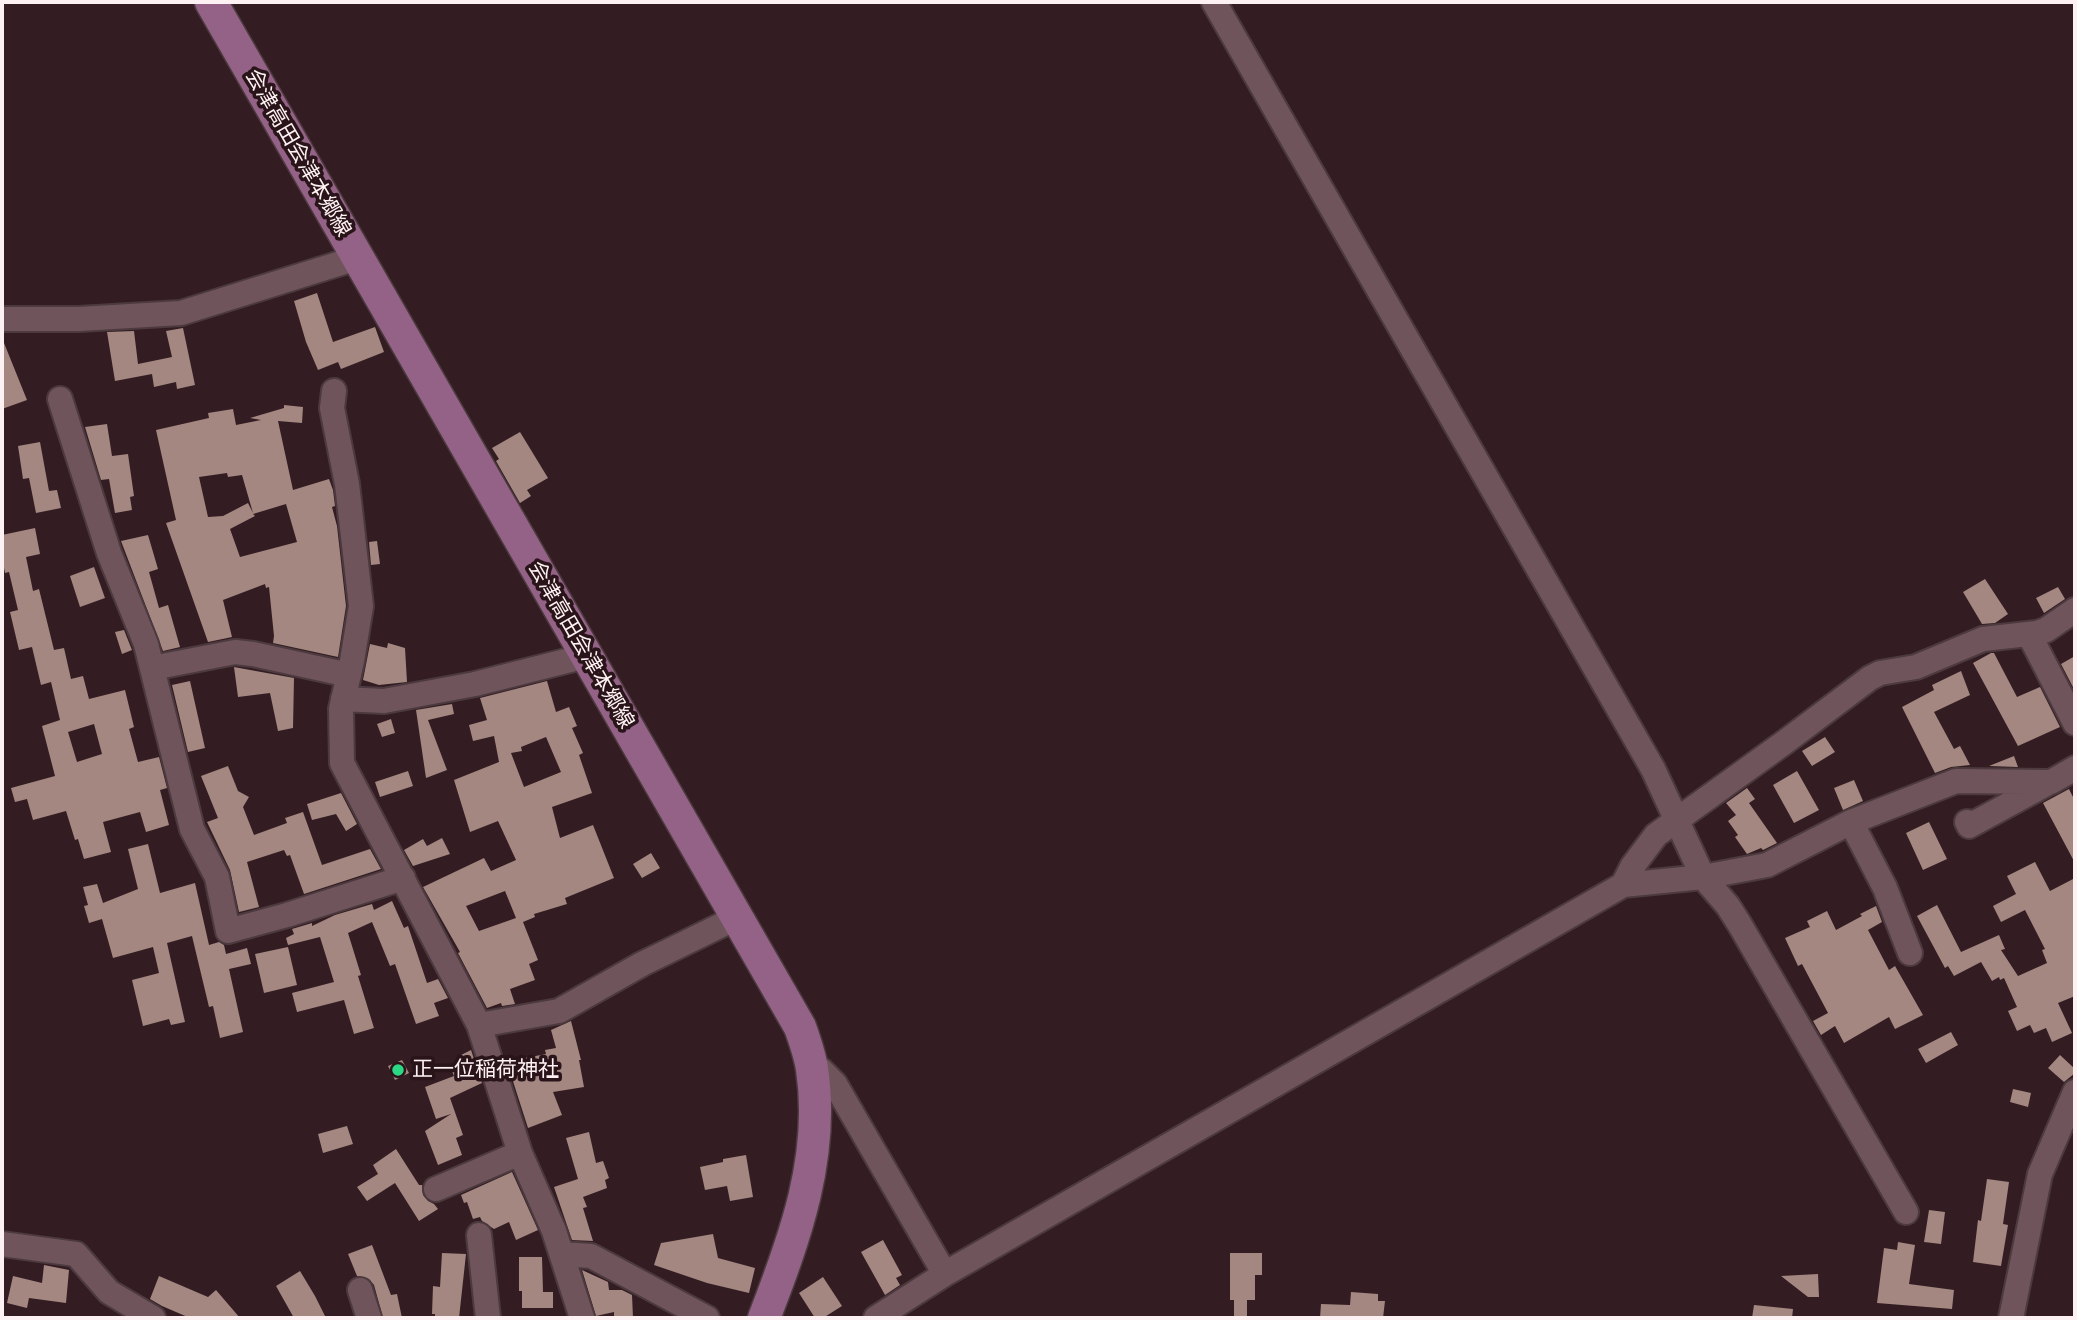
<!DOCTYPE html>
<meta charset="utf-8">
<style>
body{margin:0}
#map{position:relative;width:2077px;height:1320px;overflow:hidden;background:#331d23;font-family:Mulish,sans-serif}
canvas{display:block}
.frame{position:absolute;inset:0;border:4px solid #fef1f3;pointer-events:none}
</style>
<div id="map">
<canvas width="2077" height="1320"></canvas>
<div class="frame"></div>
</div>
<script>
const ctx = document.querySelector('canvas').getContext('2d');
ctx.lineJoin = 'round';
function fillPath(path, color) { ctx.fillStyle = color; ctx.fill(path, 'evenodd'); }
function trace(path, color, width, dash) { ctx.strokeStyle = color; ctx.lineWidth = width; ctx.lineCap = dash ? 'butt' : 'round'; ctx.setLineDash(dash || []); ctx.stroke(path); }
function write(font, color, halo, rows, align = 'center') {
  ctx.font = font + ' Mulish,"Noto Sans JP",sans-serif'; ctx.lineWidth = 7; ctx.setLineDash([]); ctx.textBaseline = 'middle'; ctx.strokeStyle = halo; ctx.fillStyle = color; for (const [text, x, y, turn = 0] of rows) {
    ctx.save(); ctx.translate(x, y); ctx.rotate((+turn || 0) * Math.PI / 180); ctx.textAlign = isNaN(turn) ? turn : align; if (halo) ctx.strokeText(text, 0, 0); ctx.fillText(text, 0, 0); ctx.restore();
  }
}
fillPath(new Path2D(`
 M317,293L333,342L375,327L384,352L341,369L338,362L318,370L306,342L294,301Z
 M183,328L195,385L177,389L176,382L154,387L152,374L115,381L107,332L134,331L138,364L172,357L166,331Z
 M2,338L27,400L2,409Z
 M284,405L303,407L302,423L278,421L293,490L329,479L333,490L335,506L332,507L337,526L346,606L338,657L273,643L274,636L269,587L266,588L265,584L223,600L232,637L208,642L166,523L176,520L156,430L209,418L208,413L233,409L236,425L261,420L250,418L284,408ZM227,473L228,477L242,475L253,513L248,503L223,516L208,517L199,477ZM286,504L297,542L240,557L230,529L255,516L253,514Z
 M107,424L112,456L128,454L134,496L130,497L132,510L115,513L109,479L101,480L85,427Z
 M520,432L548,478L527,490L531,496L520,503L496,461L499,459L492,448Z
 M40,442L49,491L57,490L61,508L36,513L29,478L23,479L18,446Z
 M35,528L40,554L26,557L33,591L39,589L54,650L64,648L71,679L83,676L89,699L125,690L134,727L129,729L138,762L159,757L167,788L160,790L169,825L146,832L140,812L103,822L111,852L84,859L78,839L75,840L66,811L33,820L27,799L15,802L11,788L55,776L42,726L60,720L51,682L41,685L32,647L19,650L10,612L18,610L9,572L5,573L2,558V535ZM94,724L102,754L77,762L68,732Z
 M148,535L158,569L149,572L159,608L168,605L180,647L163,651L121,541Z
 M377,541L380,564L371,565L369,542Z
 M94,567L105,598L80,607L70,576Z
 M1985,579L2008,614L1995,623L1982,624L1963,592Z
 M2058,587L2065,599L2044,613L2036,598Z
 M124,630L132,650L122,654L115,632Z
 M388,643L405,648L407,682L379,685L363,680L370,644L387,648Z
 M1991,653H1994L2017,697L2040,687L2060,727L2018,746L1973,663Z
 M2075,656V691L2061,664Z
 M234,667L294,678L293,728L278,731L270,693L238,697Z
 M1961,671L1970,695L1934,712L1954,749L1960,746L1970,765L1951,767L1935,773L1902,707L1934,690L1932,685Z
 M190,681L205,748L188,752L172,685Z
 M547,681L556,712L569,707L577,726L572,728L583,753L579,755L592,793L552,807L560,838L593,825L614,878L565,898L567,904L534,914L535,917L523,922L538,960L529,964L535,980L510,989L515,1004L502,1006L501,1003L487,1008L458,953L460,952L423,887L484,858L491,871L516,860L498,821L470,832L454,780L499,762L494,736L473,741L469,725L487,720L480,698ZM546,737L561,772L524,787L511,753L522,751L521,747ZM505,891L516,918L479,931L466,906Z
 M452,704L454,714L428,720L447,770L426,778L416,710Z
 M391,719L395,733L382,737L377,724Z
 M1825,737L1835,752L1812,766L1802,751Z
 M2014,756L2018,767L1989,766Z
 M228,766L238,791L249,797L243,807L254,835L287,823L285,818L303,812L322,865L370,849L381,869L304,894L290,855L287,856L284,850L247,862L259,907L239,912L230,870L207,822L218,818L201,776Z
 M408,771L413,786L380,797L375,782Z
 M1797,771L1819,810L1794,823L1773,785Z
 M1854,780L1863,801L1843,810L1834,788Z
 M1747,788L1755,799L1749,803L1777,843L1763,850L1761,848L1747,854L1735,837L1738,835L1728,821L1736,815L1726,803Z
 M2069,789L2075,801V863L2043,803Z
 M341,793L357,824L346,831L336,814L312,820L307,804Z
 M1929,822L1947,859L1923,870L1906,833Z
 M442,838L450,854L413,866L404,850L423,839L427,846Z
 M148,844L160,893L195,883L209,945L219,942L224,945L226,954L247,948L251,964L229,969L243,1032L220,1038L213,1006L209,1007L192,936L167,943L185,1022L171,1025L169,1019L143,1026L132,980L159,973L153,947L113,958L102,919L89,923L84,906L88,905L83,887L97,884L103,903L138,889L128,849Z
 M651,853L660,868L642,878L633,864Z
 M2035,862L2050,891L2075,878V996L2058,1003L2072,1033L2052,1042L2046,1028L2034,1033L2030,1025L2017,1031L2008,1011L2017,1007L2004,978L2000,980L1999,977L1992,981L1981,962L1954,976L1948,966L1945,968L1917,916L1937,905L1961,952L1999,935L2005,949L2001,950L2018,976L2047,963L2042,950L2045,949L2025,910L2001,922L1993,906L2016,894L2007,876Z
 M392,901L404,928L408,926L427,983L438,979L448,998L434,1003L439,1016L416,1024L395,964L390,966L372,922L348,933L361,975L358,976L374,1028L354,1034L344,1000L297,1012L292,993L334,982L320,937L288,945L286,938L294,934L292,929L312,923V926L335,915L372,904L374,910Z
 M1876,906L1882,922L1868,930L1889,970L1895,966L1923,1015L1895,1029L1889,1017L1844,1043L1835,1026L1821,1035L1813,1021L1828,1013L1802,964L1798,966L1785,938L1810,927L1807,921L1827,911L1836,930L1862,916L1860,914Z
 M288,947L297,985L264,993L255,954Z
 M571,1021L581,1060H579L584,1087L553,1092L562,1115L528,1128L510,1072L521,1068L520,1059L546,1054L545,1050L556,1048L551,1030Z
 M1951,1032L1958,1045L1926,1063L1918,1049Z
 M471,1050L482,1083L450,1098L463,1135L456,1138L462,1155L438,1165L425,1131L451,1114L436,1119L425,1087L454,1076L452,1071L464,1065L459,1056Z
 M2060,1055L2075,1069V1073L2064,1082L2048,1068Z
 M402,1060L409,1073L395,1080L388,1066Z
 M2013,1089L2031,1093L2028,1107L2010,1102Z
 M347,1126L353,1144L323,1153L318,1134Z
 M589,1132L596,1163L603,1161L609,1178L605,1180L607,1188L583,1197L587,1207L583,1208L593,1241L572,1240L554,1187L578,1179L566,1138Z
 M396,1149L419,1185H422L423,1195L428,1201L434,1204L438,1209L419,1221L395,1183L367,1201L357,1187L378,1174L373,1165Z
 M746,1155L753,1197L730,1201L727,1186L705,1190L700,1167L723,1162V1159Z
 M512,1172L538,1230L516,1240L509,1222L494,1229L482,1221L480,1217L473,1219L467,1202L464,1203L461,1195Z
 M1987,1179L2009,1182L2003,1224L2008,1225L2001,1266L1973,1262L1978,1220L1981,1221Z
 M1929,1210L1945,1212L1941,1244L1924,1242Z
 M713,1234L718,1258L755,1268L749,1293L707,1283L654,1265L661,1243Z
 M883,1240L902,1275L896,1278L900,1285L885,1295L861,1252Z
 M1898,1242L1915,1245L1909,1284L1954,1290L1952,1309L1877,1303L1884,1248L1897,1250Z
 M372,1245L391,1295L397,1294L402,1318H383L374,1285L369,1279L357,1276L348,1254Z
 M442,1253L466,1254L459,1318H435V1314H432L433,1286L440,1287Z
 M1230,1253H1262V1275H1255V1300H1247V1318H1234V1300H1230Z
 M519,1257H542L543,1292H553V1308H522V1291H519Z
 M44,1265L69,1270L66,1303L29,1298L27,1308L7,1303L13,1276L42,1283Z
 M582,1270L608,1282L609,1290H622L632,1295L633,1318H614V1312L596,1316Z
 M300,1271L315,1296L326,1318H294L276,1286Z
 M1818,1274L1819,1297H1808L1781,1276Z
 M159,1276L208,1297L216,1290L240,1318H190L162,1306L150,1299Z
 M823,1277L842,1306L823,1318H815L799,1293Z
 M1351,1292L1378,1294V1301H1385L1383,1318H1320L1321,1304L1350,1305Z
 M1754,1305L1793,1309L1792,1318H1752Z`), '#a38780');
const minor = new Path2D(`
 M1214,2L1653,769L1703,877L1728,906L1740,925L1906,1212
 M2,319H79L181,313L357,258
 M334,391L332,408L347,484L361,606L352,661L341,709L342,763L479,1025L520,1153L554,1231L582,1318
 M60,399L109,553L146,644L192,829L217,877L228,931L287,915L403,878
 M2029,634L2075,723
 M152,668L235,652L253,654L349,675
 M343,699L384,701L475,684L574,659L584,651
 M1851,822L1885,888L1910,953
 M1967,822L1969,826L2050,782
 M1623,885L1632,867L1656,835L1785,742L1870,678L1880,673L1916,667L1983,639L2037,633L2046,630L2075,610
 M479,1025L559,1011L642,964L738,917
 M812,1066L821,1070L835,1084L939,1264L948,1272L1623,885L1703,877L1767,865L1851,822L1956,781L2051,782L2075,768
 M436,1189L520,1153
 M479,1235L488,1318
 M2,1244L76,1254L109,1292L153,1318
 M562,1254L591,1256L707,1318
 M360,1290L369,1318
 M876,1318L948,1272
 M2011,1318L2040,1174L2075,1092`);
const major = new Path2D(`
 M211,2L800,1027C805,1041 810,1055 812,1069C825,1156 795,1238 764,1318`);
trace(minor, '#4c3a3f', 28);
trace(major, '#4c3a3f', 35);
trace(minor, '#6f555b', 24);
trace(major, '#946286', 32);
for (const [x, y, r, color] of [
 [398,1070,7,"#2cd884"]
]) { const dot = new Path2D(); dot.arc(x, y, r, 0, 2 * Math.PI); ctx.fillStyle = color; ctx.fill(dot); trace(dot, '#291419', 2.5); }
write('21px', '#fef1f3', '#291419', [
 ["会津高田会津本郷線",298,153,60],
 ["会津高田会津本郷線",581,645,60]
]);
write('21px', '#fef1f3', '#291419', [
 ["正一位稲荷神社",412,1070]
], 'left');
</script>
